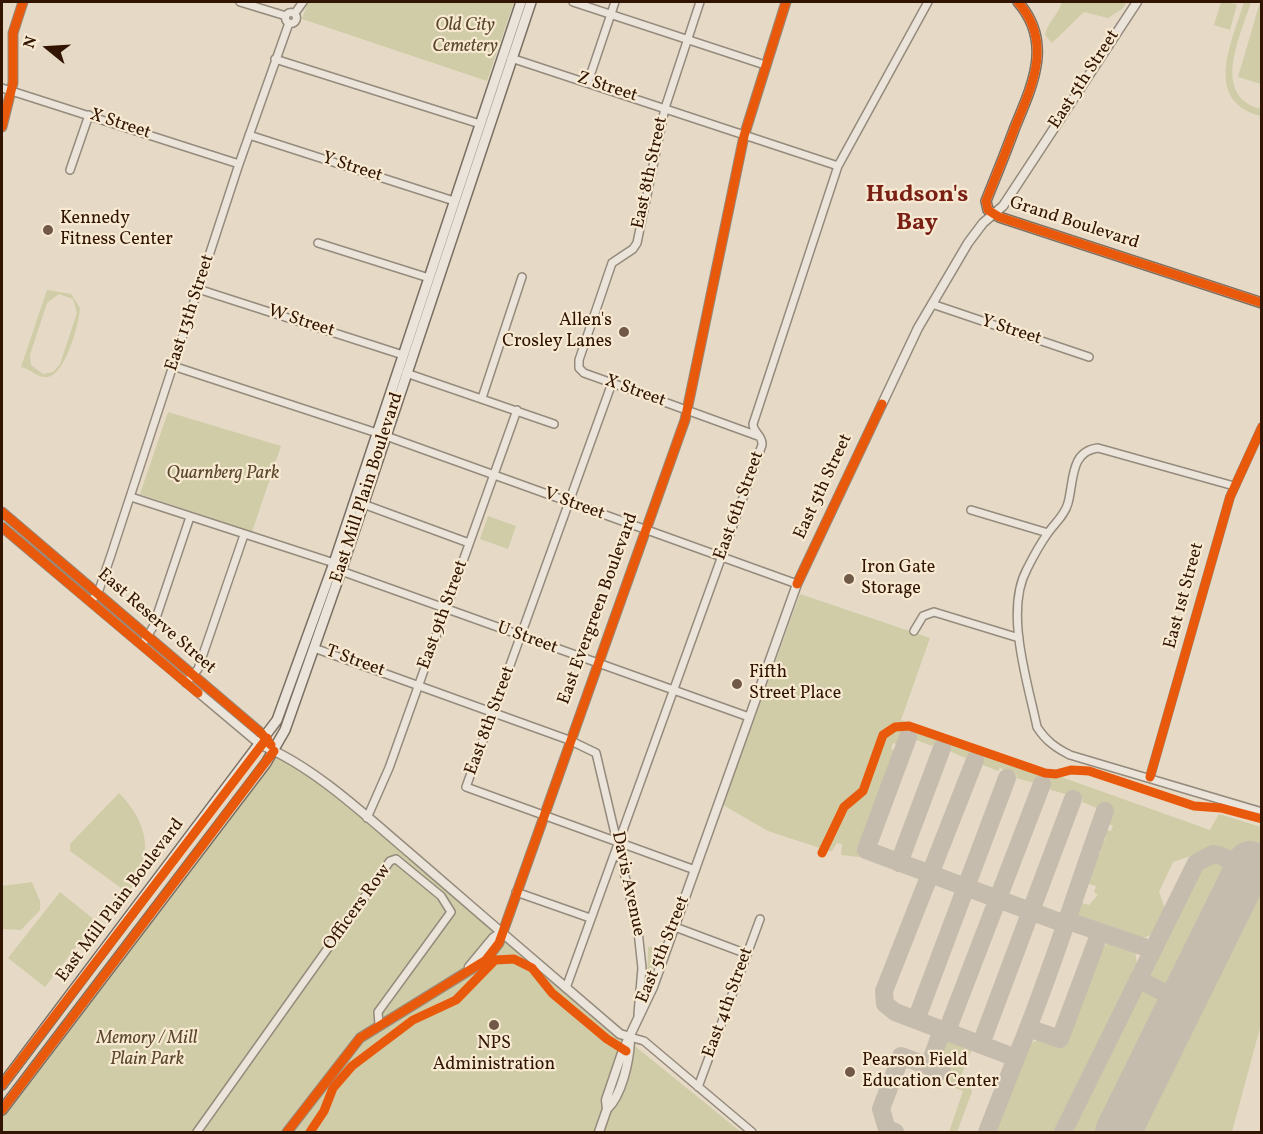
<!DOCTYPE html>
<style>
body{margin:0}
#map{position:relative;width:1263px;height:1134px;overflow:hidden;background:#e6dac6;font-family:Vollkorn,serif}
canvas{display:block}
.frame{position:absolute;inset:0;border:3px solid #311502;pointer-events:none}
.north{position:absolute;left:18px;top:18px;width:60px;height:60px;-webkit-text-stroke:4px #f7e9d2;paint-order:stroke;rotate:288deg;font-size:16px;font-weight:700;line-height:24px;text-align:center;color:#311502}
.north::after{content:'';display:block;margin:auto;width:21px;height:27px;background:#311502;clip-path:polygon(50% 0,100% 100%,50% 72%,0 100%)}
</style>
<div id="map">
<canvas width="1263" height="1134"></canvas>
<div class="frame"></div>
<div class="north">N</div>
</div>
<script>
const ctx = document.querySelector('canvas').getContext('2d');
ctx.lineJoin = 'round';
function fillPath(path, color) { ctx.fillStyle = color; ctx.fill(path, 'evenodd'); }
function trace(path, color, width, dash) { ctx.strokeStyle = color; ctx.lineWidth = width; ctx.lineCap = dash ? 'butt' : 'round'; ctx.setLineDash(dash || []); ctx.stroke(path); }
function write(font, color, halo, rows, align = 'center') {
  ctx.font = font + ' Vollkorn,serif'; ctx.lineWidth = 4.5; ctx.setLineDash([]); ctx.textBaseline = 'middle'; ctx.strokeStyle = halo; ctx.fillStyle = color; for (const [text, x, y, turn = 0] of rows) {
    ctx.save(); ctx.translate(x, y); ctx.rotate((+turn || 0) * Math.PI / 180); ctx.textAlign = isNaN(turn) ? turn : align; if (halo) ctx.strokeText(text, 0, 0); ctx.fillText(text, 0, 0); ctx.restore();
  }
}
fillPath(new Path2D(`
 M308,2H514L487,81L302,19Z
 M1062,2H1127L1122,9L1108,18L1084,12L1052,43L1045,35C1047,23 1059,14 1062,2Z
 M1221,2L1237,4L1230,30L1214,25Z
 M1244,2H1251C1241,35 1210,96 1261,109V116C1202,101 1232,42 1244,2Z
 M1260,2H1262L1261,84L1238,77Z
 M47,290L71,294L80,308C79,324 65,376 47,377C37,378 31,369 21,367ZM59,294L73,299L77,313L60,364L53,372L43,374L31,365L30,355L47,303Z
 M168,412L281,446L252,532L140,494Z
 M488,516L516,526L508,549L480,539Z
 M800,594L930,638L901,720L1210,830L1219,814L1261,827V1024L1232,1132H1129L1260,865L1212,849L1173,862L1159,892L1166,911C1159,925 1155,939 1137,938L1075,916L1072,909L1078,896L1083,897L1082,903L1089,905L1098,895L1094,892L1096,886L1088,884L1086,891L1081,886L1093,853L1100,854L1101,848L1096,845L1098,840L1104,842L1106,837L1100,834L1102,829L1111,831L1113,826L1105,822L1108,812L1103,810L1100,813L1096,811L1097,808L1082,802L1083,799L1051,790L1050,787L1016,778L1017,775L1000,768L998,771L983,765V762L967,756L965,758L934,744L932,746L906,736L901,746L893,743L891,749L899,752L859,857L841,855L842,844L837,843L832,851H829L768,831L723,805Z
 M284,756L303,767L620,1034L741,1132H2V1110L274,757Z
 M119,793C149,823 155,859 128,893L70,851V844Z
 M1213,858C1226,862 1229,871 1231,883L1177,991L1162,987L1149,978L1148,973L1199,867L1204,861Z
 M32,882L40,901V910L21,930L2,929V886Z
 M60,892L96,921L45,987L8,958Z
 M1114,943L1128,946L1135,952L1138,968L1057,1132H993L1027,1047C1038,1035 1049,1042 1063,1047L1099,951L1107,944Z
 M657,946L663,948L647,989L648,947Z
 M1142,989L1158,994L1171,1003L1108,1132H1068L1132,1002Z
 M946,1040L972,1049L959,1081L970,1086L972,1092L957,1132H949L963,1091L945,1084L952,1062L939,1055Z`), '#cfcca7');
trace(new Path2D(`
 M908,737L866,850L1057,921L1074,923L1153,950
 M975,760L884,991L885,1004L895,1012L1016,1058C1050,977 1075,893 1105,811
 M899,863L942,748
 M1138,979L1176,999L1178,1009
 M916,1020L1007,778
 M1028,1028L1060,1039L1100,932
 M947,1031L1042,784
 M981,1044L1073,799
 M929,1066L942,1030
 M895,1132L887,1129L881,1109L901,1056L942,1071
 M987,1132L1016,1058
 M1063,1132L1196,863L1213,854C1233,857 1241,870 1238,889`), '#c6bcae', 18);
trace(new Path2D(`
 M1118,1132L1250,864`), '#c6bcae', 46);
const minor = new Path2D(`
 M240,2L286,16
 M573,2L765,65
 M700,2L665,108L637,243L633,249L612,263L579,360V368L584,373L612,383L758,436
 M285.5 18a5.5 5.5 0 1 1 11 0a5.5 5.5 0 1 1-11 0Z
 M295,13L303,2
 M511,58L838,166
 M275,59L480,124
 M588,82L615,2
 M2,88L239,164
 M249,135L454,201
 M70,170L89,115
 M318,243L429,278
 M198,289L403,355
 M932,304L1089,357
 M173,366L377,433
 M406,373L554,424
 M612,383L466,787L695,870
 M482,398L522,277
 M386,436L797,584
 M1234,486L1098,448C1070,451 1074,481 1068,503C1065,515 1055,523 1048,533C1040,544 1033,557 1027,569C1004,611 1028,683 1037,727C1046,741 1056,748 1070,755L1262,812
 M131,497L334,563
 M363,504L469,543
 M971,510L1048,533
 M341,571L749,717
 M91,601L98,593L111,555L239,164L289,23
 M914,631L923,616L934,612L1019,638
 M142,645L153,627L190,517
 M314,648L569,740L596,753L638,931L642,968L638,1014
 M186,683L198,669L244,535
 M1150,777L1230,497L1262,427
 M367,818L389,768L517,410
 M516,892L590,918
 M675,927L747,954
 M566,988L762,445C763,435 753,433 753,424L838,166L928,2
 M630,1037L644,1041L752,1132
 M698,1087L760,919
 M197,1132L390,861L396,859L441,896L451,912L378,1012L379,1024`);
const tertiary = new Path2D(`
 M2,127L13,83V33L23,2
 M2,512L261,733L274,750
 M2,527L261,745C315,767 367,817 412,855C481,915 551,975 620,1034L630,1037
 M469,967L493,938L501,933
 M607,1109C622,1095 629,1061 630,1041
 M287,1132L360,1038L486,960L499,943L685,420L744,136L786,2
 M599,1132L607,1109L606,1100L623,1050L653,987L797,584L918,328L968,243L983,223L1003,206L1137,2`);
const secondary = new Path2D(`
 M1018,2C1053,42 1033,84 1015,127C1006,152 996,176 986,201L988,210L999,217L1262,303
 M2,1085L277,720L334,563L521,2
 M2,1110L266,763L285,730L341,571L531,2`);
trace(minor, '#958a7c', 10);
trace(tertiary, '#958a7c', 11);
trace(secondary, '#7a6f62', 12);
trace(minor, '#eae4da', 7);
trace(tertiary, '#eae4da', 8);
trace(secondary, '#eae4da', 9);
trace(new Path2D(`
 M1018,2C1053,42 1033,84 1015,127C1006,152 996,176 986,201L988,210L999,217L1262,303
 M2,127L13,83V33L23,2
 M2,512L261,733L271,745
 M2,527L198,693
 M797,584L882,404
 M1150,777L1230,497L1262,427
 M822,853L844,807L863,791L883,735L895,727L909,726L1045,773L1056,774L1071,770L1089,771L1194,806L1221,808L1262,819
 M2,1085L267,738
 M2,1110L274,751
 M287,1132L360,1038L486,960L499,943L685,420L744,136L786,2
 M310,1132L324,1111L333,1088L352,1066L413,1020L456,1000L495,960L514,959L532,968L552,993L607,1039L626,1051`), '#e8590c', 9);
for (const [x, y, r, color] of [
 [48,230,6,"#705a47"],
 [624,332,6,"#705a47"],
 [849,579,6,"#705a47"],
 [737,684,6,"#705a47"],
 [494,1025,6,"#705a47"],
 [850,1072,6,"#705a47"]
]) { const dot = new Path2D(); dot.arc(x, y, r, 0, 2 * Math.PI); ctx.fillStyle = color; ctx.fill(dot); trace(dot, '#f7e9d2', 2); }
write('italic 18px', '#5b482c', '#f7e9d2', [
 ["Old City",465,27],
 ["Cemetery",465,48],
 ["Quarnberg Park",223,475],
 ["Memory / Mill",147,1040],
 ["Plain Park",147,1061]
]);
write('18px', '#311502', '#f7e9d2', [
 ["East 5th Street",1085,80,-57],
 ["Z Street",607,88,18],
 ["X Street",120,125,18],
 ["Y Street",352,168,18],
 ["East 8th Street",651,173,-78],
 ["Grand Boulevard",1074,224,18],
 ["East 13th Street",191,313,-72],
 ["W Street",301,322,18],
 ["Y Street",1011,331,18],
 ["X Street",635,392,20],
 ["East 5th Street",824,487,-65],
 ["East Mill Plain Boulevard",368,488,-72],
 ["V Street",574,505,20],
 ["East 6th Street",740,506,-70],
 ["East 1st Street",1185,596,-75],
 ["East Evergreen Boulevard",599,609,-70],
 ["East 9th Street",444,615,-70],
 ["East Reserve Street",156,622,41],
 ["U Street",527,639,20],
 ["T Street",355,662,20],
 ["East 8th Street",491,721,-70],
 ["Davis Avenue",627,884,78],
 ["East Mill Plain Boulevard",121,901,-53],
 ["Officers Row",358,908,-54],
 ["East 5th Street",664,950,-68],
 ["East 4th Street",729,1003,-70]
]);
write('18px', '#311502', '#f7e9d2', [
 ["Kennedy",60,220],
 ["Fitness Center",60,241],
 ["Allen's",612,322,"right"],
 ["Crosley Lanes",612,343,"right"],
 ["Iron Gate",861,569],
 ["Storage",861,590],
 ["Fifth",749,674],
 ["Street Place",749,695],
 ["NPS",494,1045,"center"],
 ["Administration",494,1066,"center"],
 ["Pearson Field",862,1062],
 ["Education Center",862,1083]
], 'left');
write('bold 24px', '#7a1f14', '#f7e9d2', [
 ["Hudson's",917,197],
 ["Bay",917,225]
]);
</script>
